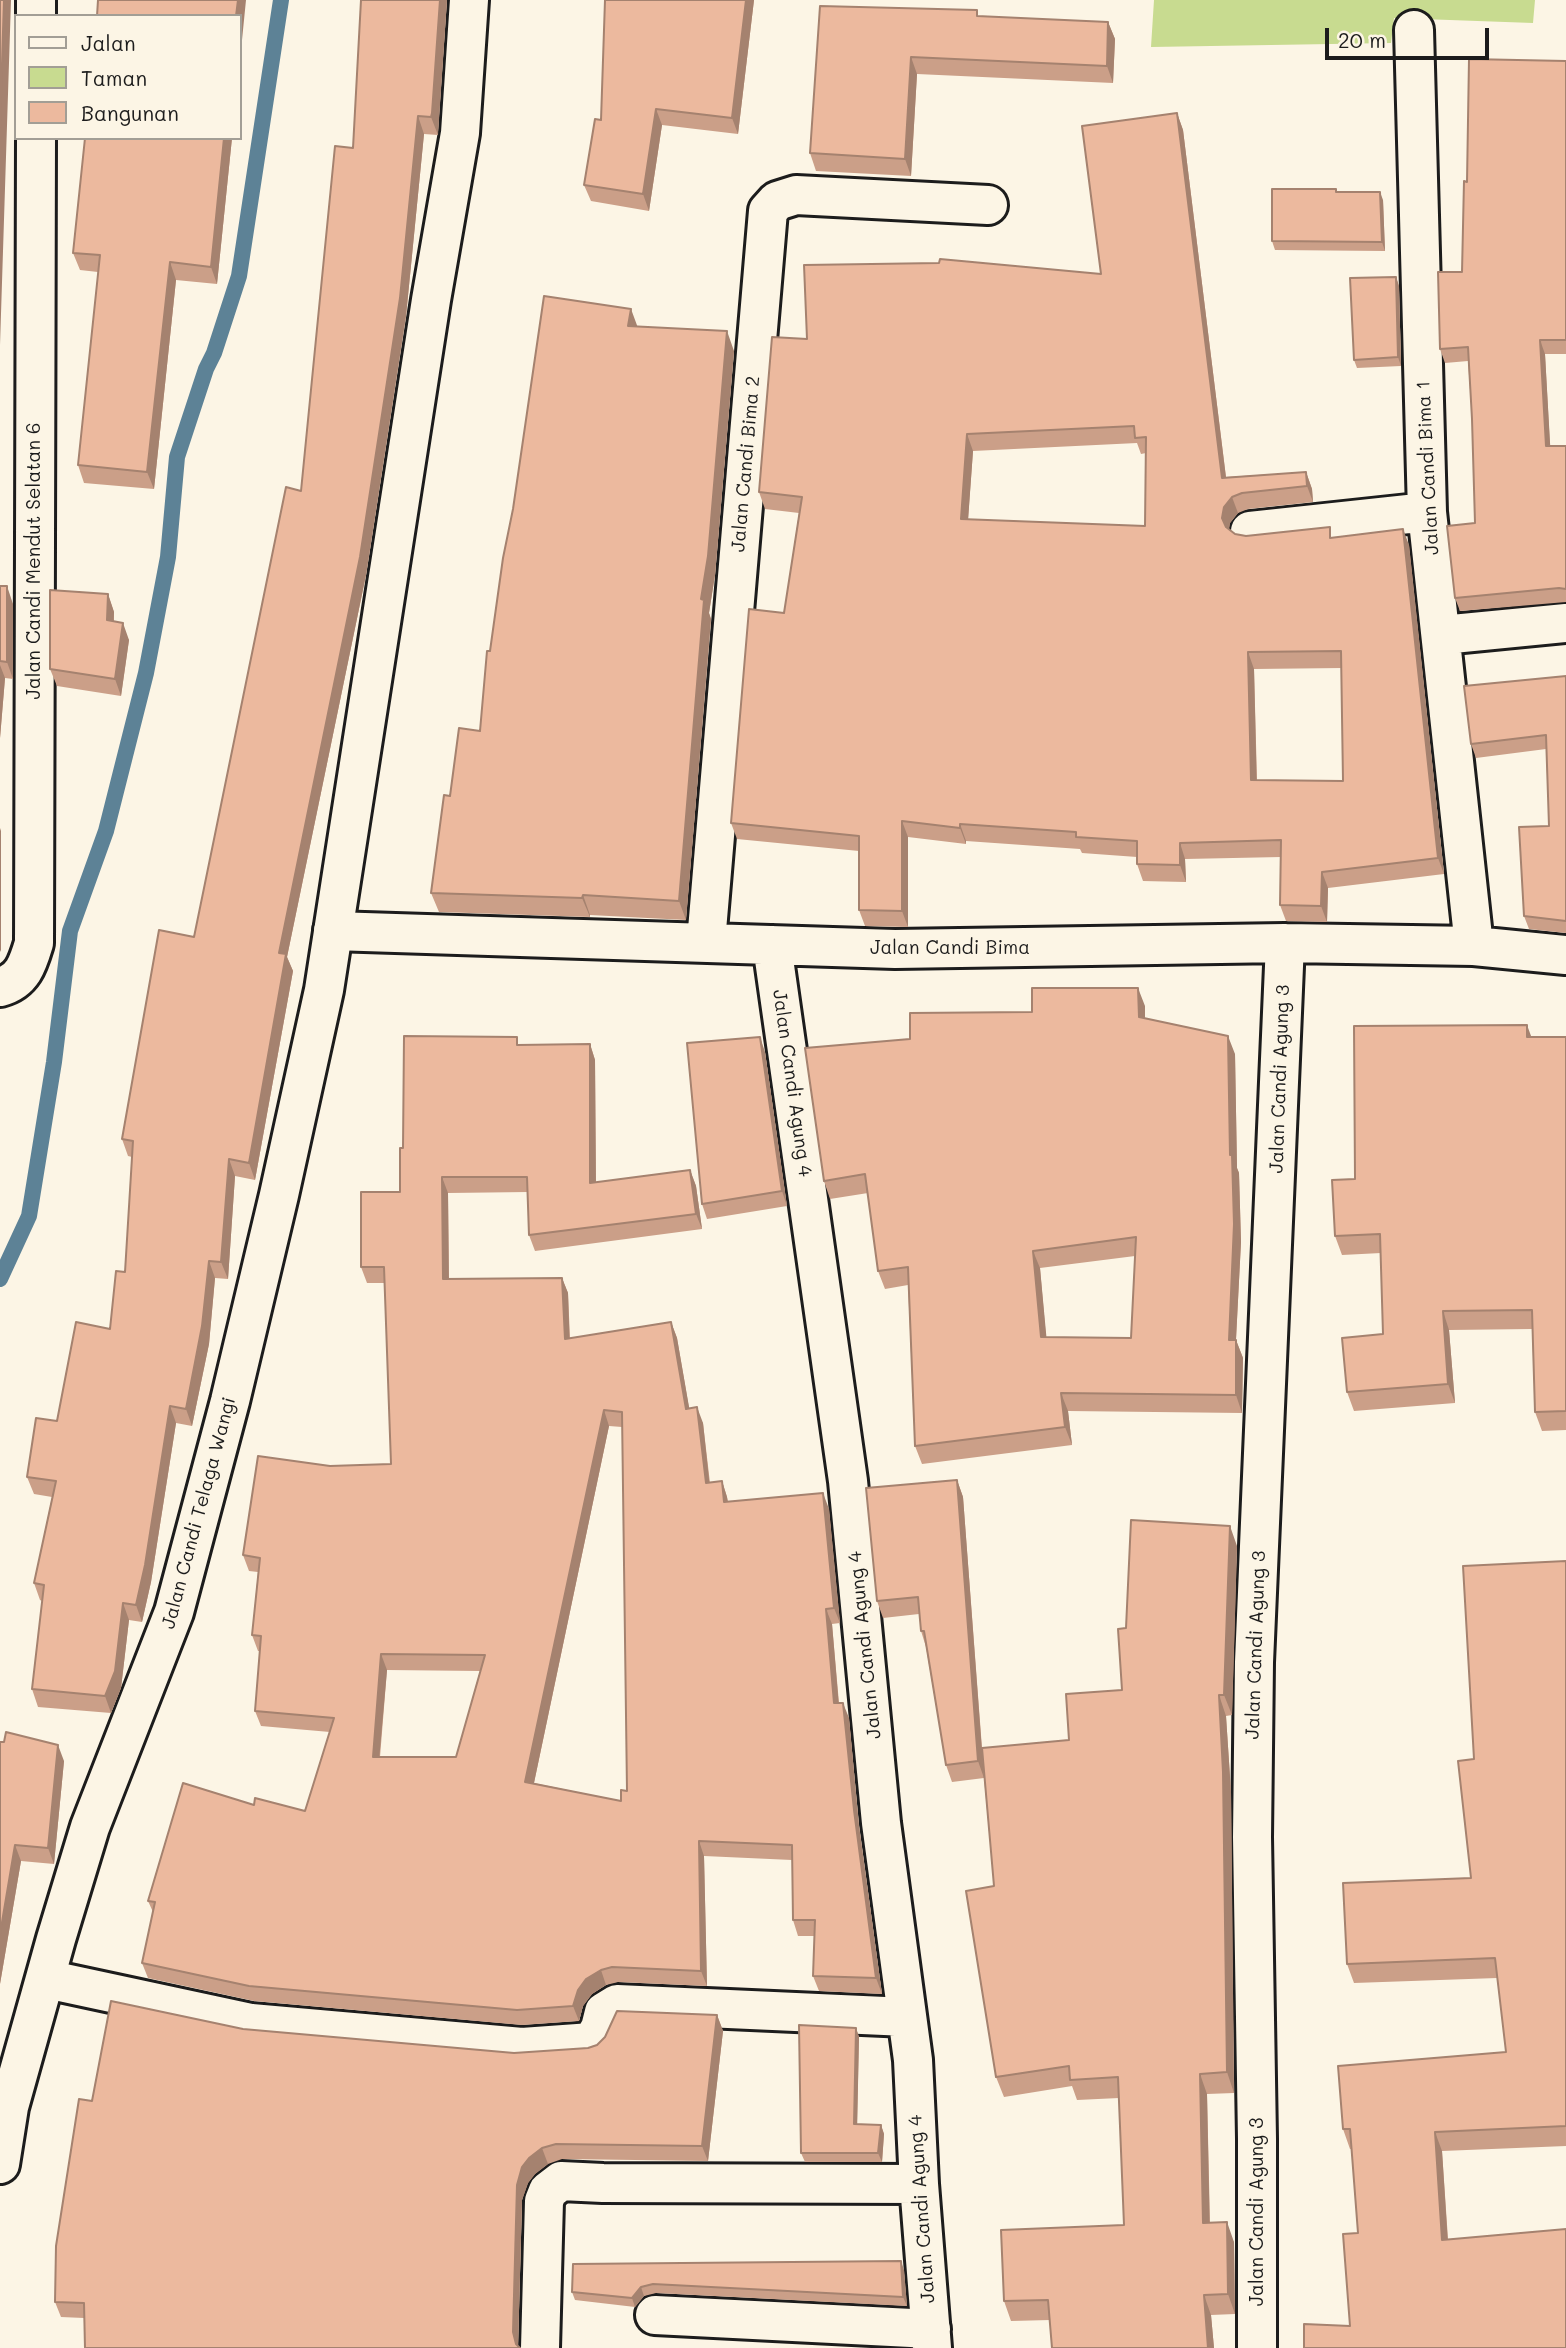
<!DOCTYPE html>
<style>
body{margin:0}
#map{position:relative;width:1566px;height:2348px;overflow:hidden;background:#fcf5e5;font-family:Mali,sans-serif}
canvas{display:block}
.legend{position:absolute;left:14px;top:14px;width:228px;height:126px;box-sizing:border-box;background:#fcf5e5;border:2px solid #a29e95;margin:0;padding:9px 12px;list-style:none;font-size:21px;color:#1c1c1c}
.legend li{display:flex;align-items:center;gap:14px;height:35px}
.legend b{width:35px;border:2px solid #a29e95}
.scale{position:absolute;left:1325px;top:28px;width:164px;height:32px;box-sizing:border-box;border:4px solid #1c1c1c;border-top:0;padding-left:9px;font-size:21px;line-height:24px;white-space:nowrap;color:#1c1c1c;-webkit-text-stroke:5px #fcf5e5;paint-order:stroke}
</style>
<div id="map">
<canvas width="1566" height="2348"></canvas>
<ul class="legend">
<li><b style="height:9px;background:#fcf5e5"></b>Jalan</li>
<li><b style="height:19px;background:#c8db90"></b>Taman</li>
<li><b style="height:19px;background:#ecb99e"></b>Bangunan</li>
</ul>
<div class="scale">20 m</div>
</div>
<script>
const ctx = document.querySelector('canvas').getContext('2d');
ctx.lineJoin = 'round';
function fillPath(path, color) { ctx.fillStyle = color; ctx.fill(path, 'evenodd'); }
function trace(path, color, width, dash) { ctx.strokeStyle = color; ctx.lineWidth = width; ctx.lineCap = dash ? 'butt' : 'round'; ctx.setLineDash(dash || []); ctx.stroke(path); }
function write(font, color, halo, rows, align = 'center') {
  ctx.font = font + ' Mali,sans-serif'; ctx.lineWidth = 5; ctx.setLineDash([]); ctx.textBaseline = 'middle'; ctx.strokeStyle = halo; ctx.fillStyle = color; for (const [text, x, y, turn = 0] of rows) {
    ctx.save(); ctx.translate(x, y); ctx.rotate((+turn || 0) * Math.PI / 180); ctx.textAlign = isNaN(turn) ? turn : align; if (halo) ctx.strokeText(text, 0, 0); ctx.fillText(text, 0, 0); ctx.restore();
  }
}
fillPath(new Path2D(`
 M1154,0H1535L1533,23L1394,18L1391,43L1151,47Z`), '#c8db90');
trace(new Path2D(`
 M0,1279L29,1216L54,1062L70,931L106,831L146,673L168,557L177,457L206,369L214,353L239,276L281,0`), '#5d8296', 16);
const street = new Path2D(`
 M36,16V0
 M1414,30L1427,512L1474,946
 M1250,531L1427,512
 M1442,635L1566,623
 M333,931L895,949L1285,943L1474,946L1566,955
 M706,942L768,211L777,201L796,195L988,205
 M772,945L848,1481L881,1823L913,2060L919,2184L932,2348
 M0,987C23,981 28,963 34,943L36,138
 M46,1979L251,2023L522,2047L592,2042L600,2028L604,2012L617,2004L907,2017
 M655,2315L931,2329
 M540,2348L544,2201L548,2191L561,2181L603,2183L919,2184
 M1257,2348V2139L1252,1837L1254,1662L1285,943`);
const secondary = new Path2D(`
 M0,2164L9,2107L56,1939L90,1827L174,1612L230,1401L279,1195L324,990L431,300L460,133L469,0`);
trace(street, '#1c1c1c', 44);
trace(secondary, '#1c1c1c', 44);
trace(street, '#fcf5e5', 38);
trace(secondary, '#fcf5e5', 38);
fillPath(new Path2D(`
 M447,0L438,130V135L424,134L406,316L366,575L287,957L293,971L255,1180L235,1176L228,1279L215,1278L209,1344L192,1426L176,1423L151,1582L142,1622L129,1620L121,1688L111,1713L38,1707L32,1689L42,1601L40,1600L34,1583L52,1497L34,1494L27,1477L57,1421L110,1329L125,1272L132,1157L128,1156L122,1139L194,937L301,491L353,148Z
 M605,0H754L738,134L662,125L649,211L591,201L584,185L601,120Z
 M820,6L979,16L1108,22L1115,39L1113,83L917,74L911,176L816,171L810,153Z
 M1566,61V354H1545L1550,446H1566V602L1460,611L1455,598L1475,523L1472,419L1468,361L1445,363L1440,349L1462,272L1467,182Z
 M1177,113L1183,130L1226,477L1306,472L1312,489L1313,502L1248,509L1238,513L1230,523L1229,529L1235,534L1246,536L1334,538L1409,545L1444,874L1328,888L1327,922L1286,921L1280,905L1281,857L1185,859L1186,882L1143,881L1137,864V857L1082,853L1080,849L966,841V844L908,837V927L865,926L859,910V851L737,839L731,823L784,613L799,513L765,509L759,492L807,339L1101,274ZM1137,443L1141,454L1146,453L1145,526L968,519L973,451ZM1342,668L1343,781L1257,780L1254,669Z
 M232,138L217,284L176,280L154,489L84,483L78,465L98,272L80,270L73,253Z
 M1383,200L1385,251L1275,250L1272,241Z
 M1396,277L1399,286L1401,366L1357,368L1354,360Z
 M637,326L734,351L715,575L709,613L711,619L686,920L590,915V917L439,912L431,893L450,796L480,731L490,651Z
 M0,586L13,604V679L5,678L0,738Z
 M108,594L114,612V622L129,640L121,696L57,686L50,669Z
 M1566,676V933L1529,929L1524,916L1549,826L1546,749L1476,758L1471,744Z
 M1145,1006V1018L1235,1054L1237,1168L1239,1173L1241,1242L1236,1340L1243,1358L1242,1413L1068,1411L1072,1445L922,1464L915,1446L908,1285L885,1289L878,1271L868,1193L830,1199L824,1181L910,1039L1032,1012ZM1135,1256L1131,1338L1046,1337L1040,1268Z
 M1531,1037H1566V1430L1542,1431L1535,1412L1532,1329L1449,1330L1455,1403L1354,1411L1347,1392L1383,1334L1381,1253L1342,1255L1335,1236L1355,1179Z
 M590,1044L595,1060L596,1182L690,1170L696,1186L702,1229L535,1251L529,1235L528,1192L448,1193L449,1279L562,1278L568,1293L570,1338L671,1322L677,1338L689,1408L703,1423L710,1483L722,1481L727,1497L728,1502L829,1509L840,1623L832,1624L839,1703L849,1718L859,1826L882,1994L819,1991L813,1976L815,1936H798L793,1920L792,1860L704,1856L707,1986L618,1982L606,1985L592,1994L583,2006L579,2021L522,2025L254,2001L148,1978L142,1963L153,1912L148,1901L254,1805L305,1811L330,1732L261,1726L255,1711L260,1651H258L252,1635L258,1572L249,1571L243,1555L330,1466L391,1464L385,1283H367L361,1267L400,1192L403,1148L520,1045ZM609,1426L622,1427L627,1791L621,1801L534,1783ZM387,1670L480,1671L456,1757H380Z
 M765,1052L787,1206L707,1219L702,1204Z
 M957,1480L963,1497L982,1748L1069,1740L1122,1690L1126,1628L1237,1546L1232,1715L1226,1716L1231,1792L1234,2093L1207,2094L1210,2222L1234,2242L1235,2314L1211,2315L1214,2348H1052L1050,2320L1011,2321L1004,2301L1124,2225L1119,2098L1077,2100L1072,2086L1004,2097L996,2077L994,1886L984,1778L952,1782L946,1765L926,1647L921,1631L919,1614L883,1618L877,1601Z
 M1566,1561V2146L1442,2151L1448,2239L1350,2326L1358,2233L1352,2149H1350L1343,2129L1506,2052L1497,1978L1354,1983L1347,1964L1471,1878L1474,1759Z
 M4,1742L64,1761L54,1864L21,1861L0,1984Z
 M717,2015L723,2031L708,2161L562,2159L548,2164L535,2174L528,2183L522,2200L518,2346L84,2318L61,2317L55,2302L92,2101L243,2029L514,2053L588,2048Z
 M856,2028L859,2037L857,2124L881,2125L884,2134L882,2162H805L801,2153Z
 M573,2264L904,2270L907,2306L656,2293L644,2296L635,2307L575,2300L572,2292Z`), '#cb9f88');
fillPath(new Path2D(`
 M4,0H11L0,345V127Z
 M238,0H246L240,60V16H236Z
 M440,0H447L438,135L431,117Z
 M746,0H754L738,134L732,118Z
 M1108,22L1115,39L1113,83L1107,66Z
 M911,57L917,74L911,176L905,159Z
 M656,109L662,125L649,211L643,194Z
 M1177,113L1183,130L1228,494L1222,478Z
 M418,116L424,134L406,316L366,575L287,957L293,971L255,1180L249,1163L279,953Z
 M224,138H232L217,284L211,267Z
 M1380,192L1383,200L1385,251L1382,242Z
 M170,262L176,280L154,489L147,472Z
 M1396,277L1399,286L1401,366L1398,357Z
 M631,309L638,328L628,326Z
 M727,331L734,351L715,575L709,613L711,619L686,920L679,901L701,599Z
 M1540,340L1545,354L1551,460L1546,446Z
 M967,434L973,451L967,535L961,519Z
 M1306,472L1312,489L1313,502L1307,486Z
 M1232,497L1238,513L1230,523L1228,534L1222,518L1224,507Z
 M1403,529L1409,545L1444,874L1438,858Z
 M7,586L13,604V679L7,662Z
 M108,594L114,612L113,638L107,620Z
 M123,623L129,640L121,696L115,679Z
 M1248,652L1254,669L1257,796L1251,780Z
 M0,665L5,678L0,738Z
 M902,821L908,837V927L902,911Z
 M960,824L966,841V844L960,828Z
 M0,828L1,831V952L0,950Z
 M1180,843L1185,859L1186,882L1180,865Z
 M1322,872L1328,888L1327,922L1321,906Z
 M583,895L590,915V917L582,898Z
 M1138,988L1145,1006V1035L1139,1017Z
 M1527,1025L1534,1044L1527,1037Z
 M1228,1036L1235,1054L1237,1168L1239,1173L1241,1242L1235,1358L1229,1340L1230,1155Z
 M760,1037L765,1052L787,1206L782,1191Z
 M590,1044L595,1060L596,1199L590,1183Z
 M229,1159L235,1176L228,1279L221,1262Z
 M690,1170L696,1186L702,1229L696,1214Z
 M442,1177L448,1193L449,1294L443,1279Z
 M1033,1251L1040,1268L1048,1354L1041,1337Z
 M209,1261L215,1278L209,1344L192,1426L186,1409Z
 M562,1278L568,1293L570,1354L565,1339Z
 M1443,1311L1449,1330L1455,1403L1448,1384Z
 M671,1322L677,1338L692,1424L686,1409Z
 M1236,1340L1243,1358L1242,1413L1236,1395Z
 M1061,1393L1068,1411L1072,1445L1065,1427Z
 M170,1406L176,1423L151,1582L142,1622L136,1605Z
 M697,1407L703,1423L711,1498L706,1483Z
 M604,1410L609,1426L531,1797L525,1782Z
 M957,1480L963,1497L984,1778L978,1761Z
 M722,1481L727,1497L730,1517L724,1502Z
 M823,1493L829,1509L840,1623L834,1608Z
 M1230,1526L1237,1546L1232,1715L1224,1695Z
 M123,1603L129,1620L121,1688L111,1713L105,1696Z
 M826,1609L832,1624L840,1719L834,1703Z
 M381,1654L387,1670L378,1772L373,1757Z
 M1219,1695L1226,1716L1231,1792L1234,2093L1227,2072Z
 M843,1703L849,1718L859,1826L882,1994L876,1978L854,1810Z
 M58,1745L64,1761L54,1864L48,1848Z
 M699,1841L704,1856L707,1986L701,1971Z
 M15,1845L21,1861L0,1984V1934Z
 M601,1970L606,1985L592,1994L583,2006L579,2021L573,2006L578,1990L586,1979Z
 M717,2015L723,2031L708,2161L702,2146Z
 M856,2028L859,2037L857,2133L854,2124Z
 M1200,2074L1207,2094L1210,2243L1203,2223Z
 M881,2125L884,2134L882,2162L878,2153Z
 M1435,2132L1442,2151L1449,2260L1442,2240Z
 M542,2148L548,2164L535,2174L528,2183L522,2200L518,2348H517L513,2332L517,2185L522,2167L529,2158Z
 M1227,2222L1234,2242L1235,2314L1228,2294Z
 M901,2261L904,2270L907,2306L903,2297Z
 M641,2287L644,2296L635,2307L632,2298Z
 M1204,2295L1211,2315L1214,2348H1208Z`), '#a5826f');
const building = new Path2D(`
 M0,0H4L0,127Z
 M98,0H238L236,16H97Z
 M361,0H440L432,113L431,117L418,116L400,298L360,557L279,953L286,954L249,1163L229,1159L221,1262L209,1261L202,1326L186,1409L170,1406L145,1565L136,1605L123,1603L115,1671L105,1696L32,1689L44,1585L34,1583L56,1481L27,1477L36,1418L57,1421L76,1322L110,1329L116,1271L125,1272L133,1141L122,1139L159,930L194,937L286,487L301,491L335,146L353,148Z
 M605,0H746L732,118L656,109L643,194L584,185L595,119L601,120Z
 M820,6L977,10V16L1108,22L1107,66L911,57L905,159L810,153Z
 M1469,59L1566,61V340H1540L1546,446H1566V589L1559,588L1455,598L1447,526L1475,523L1472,419L1468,347L1440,349L1438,272H1462L1464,181L1467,182Z
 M1177,113L1222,478L1306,472L1307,486L1242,493L1232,497L1224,507L1222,518L1226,527L1235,534L1246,536L1330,527V538L1403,529L1438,858L1322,872L1321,906L1280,905L1281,840L1180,843V865L1137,864V841L1076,837V832L960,824V828L902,821V911L859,910V836L731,823L749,609L784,613L802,497L759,492L772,337L807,339L804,265L939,263L940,259L1101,274L1082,126ZM1134,426L1135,438L1146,437L1145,526L961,519L967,434ZM1341,651L1343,781L1251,780L1248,652Z
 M85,138H224L211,267L170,262L147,472L78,465L100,255L73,253Z
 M1272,189H1336V192H1380L1382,242L1272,241Z
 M1396,277L1398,357L1354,360L1350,278Z
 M544,296L631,309L628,326L727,331L708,556L701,599L704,600L679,901L583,895L582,898L431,893L444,795L450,796L459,728L480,731L487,651H490L503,558L513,509Z
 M0,586H7V662L0,661Z
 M50,590L108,594L107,620L123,623L115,679L50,669Z
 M1566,676V921L1524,916L1519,827L1549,826L1546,735L1471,744L1464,686Z
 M1032,988H1138L1139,1017L1228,1036L1230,1155H1232L1234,1224L1229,1340H1236V1395L1061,1393L1065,1427L915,1446L908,1267L878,1271L865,1174L824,1181L805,1048L910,1039V1013L1032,1012ZM1136,1237L1131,1338L1041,1337L1033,1251Z
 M1527,1025V1037H1566V1411L1535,1412L1532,1310L1443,1311L1448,1384L1347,1392L1342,1338L1383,1334L1380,1234L1335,1236L1332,1180L1355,1179L1354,1026Z
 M404,1036L517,1037V1045L590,1044V1183L690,1170L696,1214L529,1235L527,1177H442L443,1279L562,1278L565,1339L671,1322L686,1409L697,1407L706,1483L722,1481L724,1502L823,1493L834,1608L826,1609L834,1703H843L854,1810L876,1978L813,1976L815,1920H793L792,1845L699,1841L701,1971L612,1967L601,1970L586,1979L578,1990L573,2006L517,2010L249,1986L142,1963L155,1902L148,1901L183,1783L254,1805L255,1798L305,1811L334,1718L255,1711L261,1636L252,1635L260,1558L243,1555L258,1456L330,1466L391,1464L384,1267H361V1192H400V1148H403ZM604,1410L622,1412L627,1791L621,1790V1801L525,1782ZM381,1654L485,1655L456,1757H373Z
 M760,1037L782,1191L702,1204L687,1043Z
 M957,1480L978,1761L946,1765L924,1631H921L918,1597L877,1601L866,1488Z
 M1131,1520L1230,1526L1224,1695H1219L1223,1772L1227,2072L1200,2074L1203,2223L1227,2222L1228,2294L1204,2295L1208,2348H1052L1048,2300L1004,2301L1001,2230L1124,2225L1118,2077L1070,2080L1069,2066L996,2077L966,1891L994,1886L982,1748L1069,1740L1066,1694L1122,1690L1118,1629L1126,1628Z
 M1566,1561V2126L1435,2132L1442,2240L1566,2229V2348H1304V2324L1350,2326L1343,2234L1358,2233L1350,2129H1343L1338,2066L1506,2052L1495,1958L1347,1964L1343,1883L1471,1878L1458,1761L1474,1759L1463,1566Z
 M6,1732L58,1745L48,1848L15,1845L0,1934V1742H4Z
 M111,2001L243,2029L514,2053L588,2048L597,2045L605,2037L617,2011L717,2015L702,2146L556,2144L542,2148L529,2158L522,2167L517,2185L513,2332L516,2344L520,2348H85L84,2303L55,2302L56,2246L79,2099L92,2101Z
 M799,2025L856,2028L854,2124L881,2125L878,2153H801Z
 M901,2261L903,2297L653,2284L641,2287L632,2298L572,2292L573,2264Z`);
fillPath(building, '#ecb99e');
trace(building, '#a5826f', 2);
write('19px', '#1c1c1c', '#fcf5e5', [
 ["Jalan Candi Bima 2",746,464,-85],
 ["Jalan Candi Bima 1",1428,468,-93],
 ["Jalan Candi Mendut Selatan 6",34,561,-90],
 ["Jalan Candi Bima",950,948],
 ["Jalan Candi Agung 3",1280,1079,-88],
 ["Jalan Candi Agung 4",792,1083,82],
 ["Jalan Candi Telaga Wangi",199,1513,-75],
 ["Jalan Candi Agung 4",865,1645,-96],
 ["Jalan Candi Agung 3",1256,1645,-88],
 ["Jalan Candi Agung 4",922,2209,-94],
 ["Jalan Candi Agung 3",1257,2212,-90]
]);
</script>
